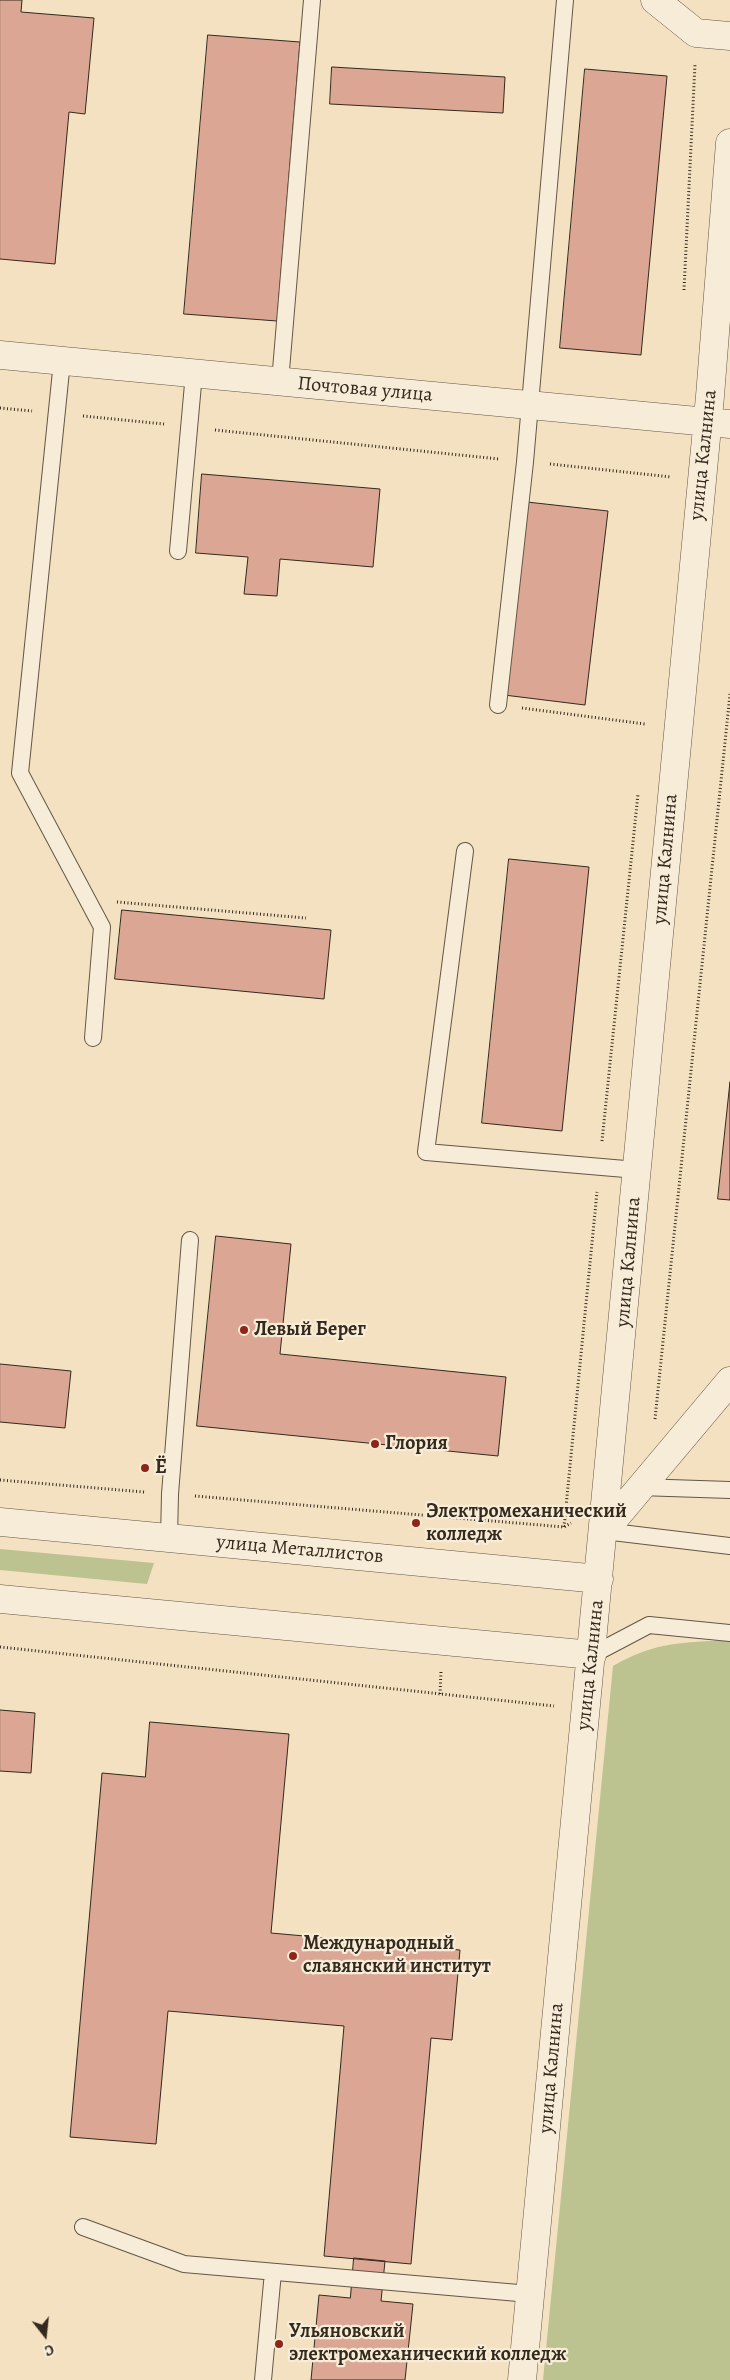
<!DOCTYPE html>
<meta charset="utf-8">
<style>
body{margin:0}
#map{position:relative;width:730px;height:2380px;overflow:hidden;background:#f3e1c1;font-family:Alegreya,serif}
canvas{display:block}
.north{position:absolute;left:20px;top:2310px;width:50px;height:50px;-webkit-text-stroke:4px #f7ecd7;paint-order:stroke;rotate:164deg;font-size:14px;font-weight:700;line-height:20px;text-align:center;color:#33291c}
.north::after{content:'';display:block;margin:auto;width:18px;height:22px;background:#33291c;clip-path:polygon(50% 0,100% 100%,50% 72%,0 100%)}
</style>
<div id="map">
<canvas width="730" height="2380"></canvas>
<div class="north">С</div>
</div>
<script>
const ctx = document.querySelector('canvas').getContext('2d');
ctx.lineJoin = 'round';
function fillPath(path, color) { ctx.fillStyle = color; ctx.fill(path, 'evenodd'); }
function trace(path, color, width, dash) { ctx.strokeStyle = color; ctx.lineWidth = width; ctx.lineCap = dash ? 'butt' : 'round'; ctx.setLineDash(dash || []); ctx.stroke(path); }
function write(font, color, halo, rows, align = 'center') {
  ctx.font = font + ' Alegreya,serif'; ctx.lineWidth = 4.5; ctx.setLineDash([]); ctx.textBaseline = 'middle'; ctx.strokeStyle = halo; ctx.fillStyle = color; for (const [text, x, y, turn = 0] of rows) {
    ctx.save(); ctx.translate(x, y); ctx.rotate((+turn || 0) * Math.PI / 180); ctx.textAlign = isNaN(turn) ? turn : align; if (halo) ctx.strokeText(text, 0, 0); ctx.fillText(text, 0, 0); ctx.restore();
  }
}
fillPath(new Path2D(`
 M0,1549L154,1563L147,1584L0,1570Z
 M730,1640V2380H543L613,1666C657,1641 682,1643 730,1640Z`), '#bdc291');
const building = new Path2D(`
 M0,0H22L21,12L94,18L85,114L69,112L55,264L0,259Z
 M208,35L300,42L277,321L184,314Z
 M332,67L505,77L503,113L330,104Z
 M585,69L667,76L641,355L560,348Z
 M202,474L380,489L373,567L280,559L277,596L244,594L248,557L196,553Z
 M527,502L608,511L585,705L504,695Z
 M509,859L589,867L562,1131L482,1123Z
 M122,910L331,930L324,999L115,979Z
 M730,1082V1200L718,1199Z
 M216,1236L291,1244L280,1354L506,1377L498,1456L197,1426Z
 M0,1364L71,1371L65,1428L0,1422Z
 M0,1710L35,1713L31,1773L0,1771Z
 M150,1722L289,1734L271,1933L460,1950L452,2040L431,2038L411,2264L324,2256L344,2026L168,2011L156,2144L70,2137L102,1773L145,1777Z
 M354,2258L385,2261L381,2301L413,2304L405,2380H311L319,2295L350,2298Z`);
fillPath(building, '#dba693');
trace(building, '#33291c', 1);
const service = new Path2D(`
 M62,361L20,773L102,927L93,1038
 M280,382L312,0
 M178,551L194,373
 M498,705L525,462L565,0
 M465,851L426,1152L637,1170
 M639,1487L730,1490
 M604,1531L730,1546
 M169,1538L170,1494L190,1240
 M592,1655L649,1625L730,1633
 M83,2227L184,2264L530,2294
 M263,2380L273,2272`);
const minor = new Path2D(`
 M655,0L696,33L730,36
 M0,355L730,424
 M0,1522L599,1579
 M604,1531L730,1381
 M0,1599L592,1655
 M522,2380L710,396L730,143`);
trace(service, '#635745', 18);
trace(minor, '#635745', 29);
trace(new Path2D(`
 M684,290L695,64
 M0,408L32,411
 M83,416L164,424
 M215,430L499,459
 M550,464L671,477
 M522,708L645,724
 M117,902L306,918
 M602,1141L638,794
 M655,1419L730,694
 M0,1480L144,1492
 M195,1496L564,1527L571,1523
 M564,1527L597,1192
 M0,1647L554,1706
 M440,1694L441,1671`), '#33291c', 3, [1, 2.5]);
trace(service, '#f7ecd7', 16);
trace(minor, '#f7ecd7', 28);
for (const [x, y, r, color] of [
 [244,1330,5,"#8f2418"],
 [375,1444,5,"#8f2418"],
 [145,1468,5,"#8f2418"],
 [416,1523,5,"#8f2418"],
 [293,1956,5,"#8f2418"],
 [279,2344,5,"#8f2418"]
]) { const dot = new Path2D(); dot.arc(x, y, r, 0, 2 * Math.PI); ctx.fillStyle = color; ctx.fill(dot); trace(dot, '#f7ecd7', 2); }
write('20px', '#33291c', '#f7ecd7', [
 ["Почтовая улица",365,390,5],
 ["улица Калнина",704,455,-84],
 ["улица Калнина",666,859,-85],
 ["улица Калнина",629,1262,-85],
 ["улица Металлистов",300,1550,5],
 ["улица Калнина",591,1665,-84],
 ["улица Калнина",552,2068,-85]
]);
write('bold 20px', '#33291c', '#f7ecd7', [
 ["Левый Берег",254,1330],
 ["Глория",385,1444],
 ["Ё",155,1468],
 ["Электромеханический",426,1512],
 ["колледж",426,1535],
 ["Международный",303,1944],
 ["славянский институт",303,1967],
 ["Ульяновский",289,2332],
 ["электромеханический колледж",289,2355]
], 'left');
</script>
